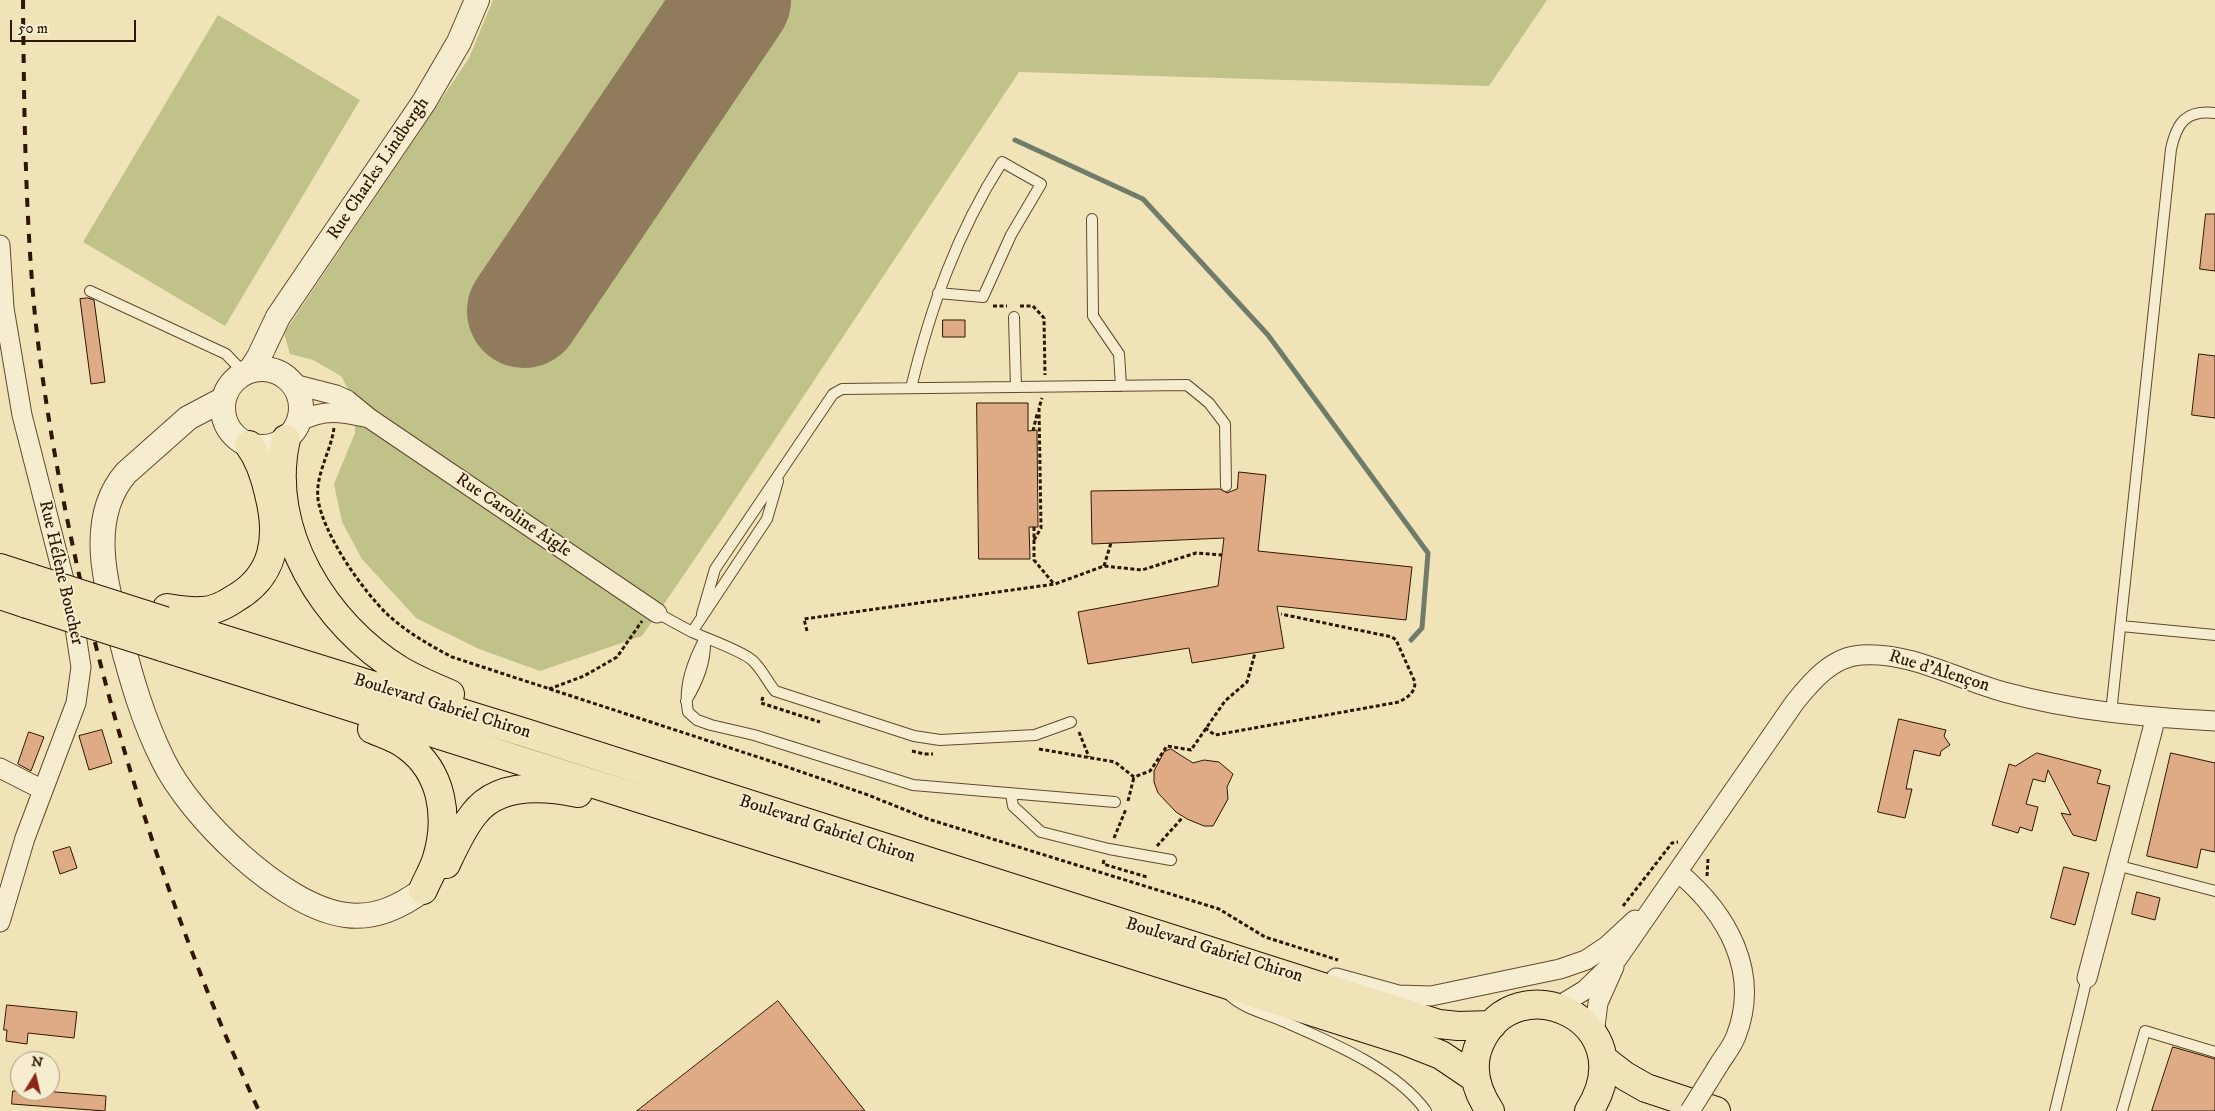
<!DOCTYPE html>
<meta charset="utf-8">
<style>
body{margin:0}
#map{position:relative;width:2215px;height:1111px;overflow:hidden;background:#f1e3b8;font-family:"IM FELL DW Pica",serif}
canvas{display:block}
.north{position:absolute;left:10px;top:1051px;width:50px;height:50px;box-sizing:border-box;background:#f6edd1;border:1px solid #a6977d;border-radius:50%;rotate:9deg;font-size:14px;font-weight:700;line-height:20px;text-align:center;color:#2f1600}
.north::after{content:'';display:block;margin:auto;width:18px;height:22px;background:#8f2418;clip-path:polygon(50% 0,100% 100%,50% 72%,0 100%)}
.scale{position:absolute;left:10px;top:20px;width:126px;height:22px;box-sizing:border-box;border:2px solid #2f1600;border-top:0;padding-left:6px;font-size:15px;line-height:18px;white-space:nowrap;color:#2f1600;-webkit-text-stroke:4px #f6edd1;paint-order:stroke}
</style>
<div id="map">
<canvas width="2215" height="1111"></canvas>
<div class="north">N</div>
<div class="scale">50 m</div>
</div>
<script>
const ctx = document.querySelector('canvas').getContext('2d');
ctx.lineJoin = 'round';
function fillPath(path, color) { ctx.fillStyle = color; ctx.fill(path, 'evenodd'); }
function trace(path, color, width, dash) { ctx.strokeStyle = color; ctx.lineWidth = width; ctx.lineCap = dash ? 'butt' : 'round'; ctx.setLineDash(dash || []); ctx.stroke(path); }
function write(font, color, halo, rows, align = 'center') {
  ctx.font = font + ' "IM FELL DW Pica",serif'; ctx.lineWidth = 4; ctx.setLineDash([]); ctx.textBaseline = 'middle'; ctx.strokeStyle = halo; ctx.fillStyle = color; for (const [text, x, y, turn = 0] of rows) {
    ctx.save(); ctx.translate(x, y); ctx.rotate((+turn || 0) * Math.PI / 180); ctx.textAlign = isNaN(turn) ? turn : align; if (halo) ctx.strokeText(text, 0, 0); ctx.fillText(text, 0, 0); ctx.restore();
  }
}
fillPath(new Path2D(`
 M493,0H1547L1489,86L1019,72L720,522L642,636L540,671L479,649L416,618L362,559L342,522L334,484L355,433V402L341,376L313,360L290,354L284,333L469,58Z
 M218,15L360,100L225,326L83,242Z`), '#c0c28a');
trace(new Path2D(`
 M1015,140L1143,199L1268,335L1428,553L1422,628L1411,640`), '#707b6a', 5);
trace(new Path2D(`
 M524,311L734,0`), '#907c5c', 114);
const building = new Path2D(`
 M2206,214H2215V271L2200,269Z
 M88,298L94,300L105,382L91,384L80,299Z
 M943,320H965V337H943Z
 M2199,354L2215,356V418L2192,415Z
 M977,403H1028V431L1037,430L1038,527H1029L1030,559H979Z
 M1239,472L1266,475L1258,551L1412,567L1406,620L1277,606L1284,648L1192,663L1189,648L1088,664L1078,612L1218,586L1224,538L1092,544L1091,491L1220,489L1227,493L1237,489Z
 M1899,719L1946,730L1944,736L1950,745L1941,751L1940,756L1914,750L1906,789H1912L1905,818L1878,812Z
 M102,730L112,763L89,770L79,736Z
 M29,732L44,737L31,771L18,764Z
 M1171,749L1193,763L1204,760L1219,762L1233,774L1227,787L1228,799L1213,826H1204L1187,819L1176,812L1158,793L1154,782V771L1164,752Z
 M2037,753L2101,770L2097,783L2110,786L2096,841L2073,835L2061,813L2071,815L2048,770L2045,782L2033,779L2026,804L2038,807L2032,831L2020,827L2018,833L1992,825L2009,764L2015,766Z
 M2171,753L2215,763V852L2201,849L2197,868L2147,856Z
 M70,847L77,868L60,874L53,852Z
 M2064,867L2089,873L2075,925L2051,918Z
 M2137,892L2160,898L2155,920L2132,914Z
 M778,1001L865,1111H637Z
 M7,1005L77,1012L74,1038L28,1033L27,1044L6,1041L7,1030H4Z
 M2173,1047L2215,1059V1111H2152Z
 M13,1091H43L106,1096L105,1111L12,1104Z`);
fillPath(building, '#deab86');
trace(building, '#2f1600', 1);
const service = new Path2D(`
 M1092,219L1093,316L1119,354L1121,386
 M90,291L226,354L244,373
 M1014,317L1016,387
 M911,388C931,306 957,233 1002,162L1041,184L1011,235L983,297L938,293
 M657,613L692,632L767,519L778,481
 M702,614L715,569L833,394L842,389L1187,385L1209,403L1225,424L1226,486
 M2121,626L2215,635
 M692,632C708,639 740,650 752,660C762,669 767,681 775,691L914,736L940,740L1035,735L1071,722
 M686,701C698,681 706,662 705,638C693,661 683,686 688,712L697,720L711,725L754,735L913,785L1115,802
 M2111,713L2171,149C2177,122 2186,110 2215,113
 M1011,794L1013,806L1041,832L1109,849L1171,860
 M2116,865L2215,891
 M1227,993C1243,1009 1265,1013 1285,1022C1331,1042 1396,1069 1426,1111
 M2055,1111L2087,978
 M2122,1111L2145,1031L2215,1052`);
const minor = new Path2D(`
 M0,245L4,308L22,415L73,615L81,667L76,703L25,838L0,922
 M293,384L336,395L347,400L369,418C342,412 324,408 299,422
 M369,418L657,613
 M0,768L43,790
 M1678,872C1727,913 1761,972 1736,1036C1732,1047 1724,1056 1718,1066
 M1336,978L1398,995L1431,996L1560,969L1586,960L1607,946L1635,920
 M2087,978L2153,728L2154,717
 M1557,1007L1585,990L1617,959L1795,702C1812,681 1832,657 1861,655C1909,651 1959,680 2004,692C2073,711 2144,717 2215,721
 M1594,1034L1598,1003L1614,967`);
const tertiary = new Path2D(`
 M223 408a39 39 0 1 1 78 0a39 39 0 1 1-78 0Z
 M250,371L259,357L278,317L424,102L459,42L477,0
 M224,399L188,418L126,473C87,518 105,584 120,635C131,678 143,720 163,760C190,816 282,907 346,915C375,919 400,907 423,890`);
const primary = new Path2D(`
 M286,439C265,530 325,625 401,671C417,680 433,687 450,694
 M0,568L31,578
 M0,595L27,604
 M167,608C179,610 190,612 202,611C212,611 225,605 234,599C275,576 280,537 269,494C265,476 260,460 249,445
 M165,621L526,733L1439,1024L1458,1026L1492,1025
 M162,647L1408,1042L1441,1055L1475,1078
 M372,729C383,734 397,738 407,746C443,772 449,818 437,858C434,869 427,880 423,890
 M446,864C454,847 462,829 474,814C498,782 544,786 578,793
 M1603,1059L1625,1076L1646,1088L1716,1111
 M1490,1111C1476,1090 1469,1067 1480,1043C1516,962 1646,1021 1589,1111`);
trace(service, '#60492e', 12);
trace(minor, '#60492e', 21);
trace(tertiary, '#60492e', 26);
trace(primary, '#2f1600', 30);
trace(new Path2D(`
 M993,306H1007
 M1020,306H1033L1044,318L1045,375
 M334,428C331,451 315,475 318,499C323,534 362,590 388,615C407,632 429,645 452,657L767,760L868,795L928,819L1219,909L1265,937L1338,960
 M1033,431L1037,414
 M1034,527V560L1054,584
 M1034,540L1041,528L1039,408L1042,398
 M1104,566L1111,543
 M807,631L804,619L1055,584L1104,566L1142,570L1196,553L1222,555
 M549,689L584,676L617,657L642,621
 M763,697L761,703L820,722
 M1205,728L1215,735L1399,702C1408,697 1415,693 1415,682L1396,640L1392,637L1281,614
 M1079,732L1089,757
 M1039,749L1115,762L1134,777L1150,771L1167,746L1191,750L1225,701L1247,682L1255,653
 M912,751L924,754H933
 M1128,801L1134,777
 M1114,838L1126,809
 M1157,846L1183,817
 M1104,860L1103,864L1147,877
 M1707,876L1708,859
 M1623,906L1672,843L1678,842`), '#2f1600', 3, [4, 2.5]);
trace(service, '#f6edd1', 10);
trace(minor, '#f6edd1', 19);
trace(tertiary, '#f6edd1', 24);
trace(primary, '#f1e3b8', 28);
trace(new Path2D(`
 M23,0C24,106 25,211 35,316C46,419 66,521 90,622C131,791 186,953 259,1111`), '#2f1600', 4, [9, 9]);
const minorBridge = new Path2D(`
 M1690,1111L1718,1066`);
const primaryBridge = new Path2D(`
 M31,578L165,621
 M27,604L162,647`);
trace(minorBridge, '#60492e', 21, []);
trace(primaryBridge, '#2f1600', 30, []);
trace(minorBridge, '#f6edd1', 19);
trace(primaryBridge, '#f1e3b8', 28);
write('18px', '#2f1600', '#f6edd1', [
 ["Rue Charles Lindbergh",379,169,-56],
 ["Rue Caroline Aigle",513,516,34],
 ["Rue Hélène Boucher",60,573,77],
 ["Rue d’Alençon",1939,672,17],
 ["Boulevard Gabriel Chiron",442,707,17],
 ["Boulevard Gabriel Chiron",827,830,18],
 ["Boulevard Gabriel Chiron",1214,951,17]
]);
</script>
